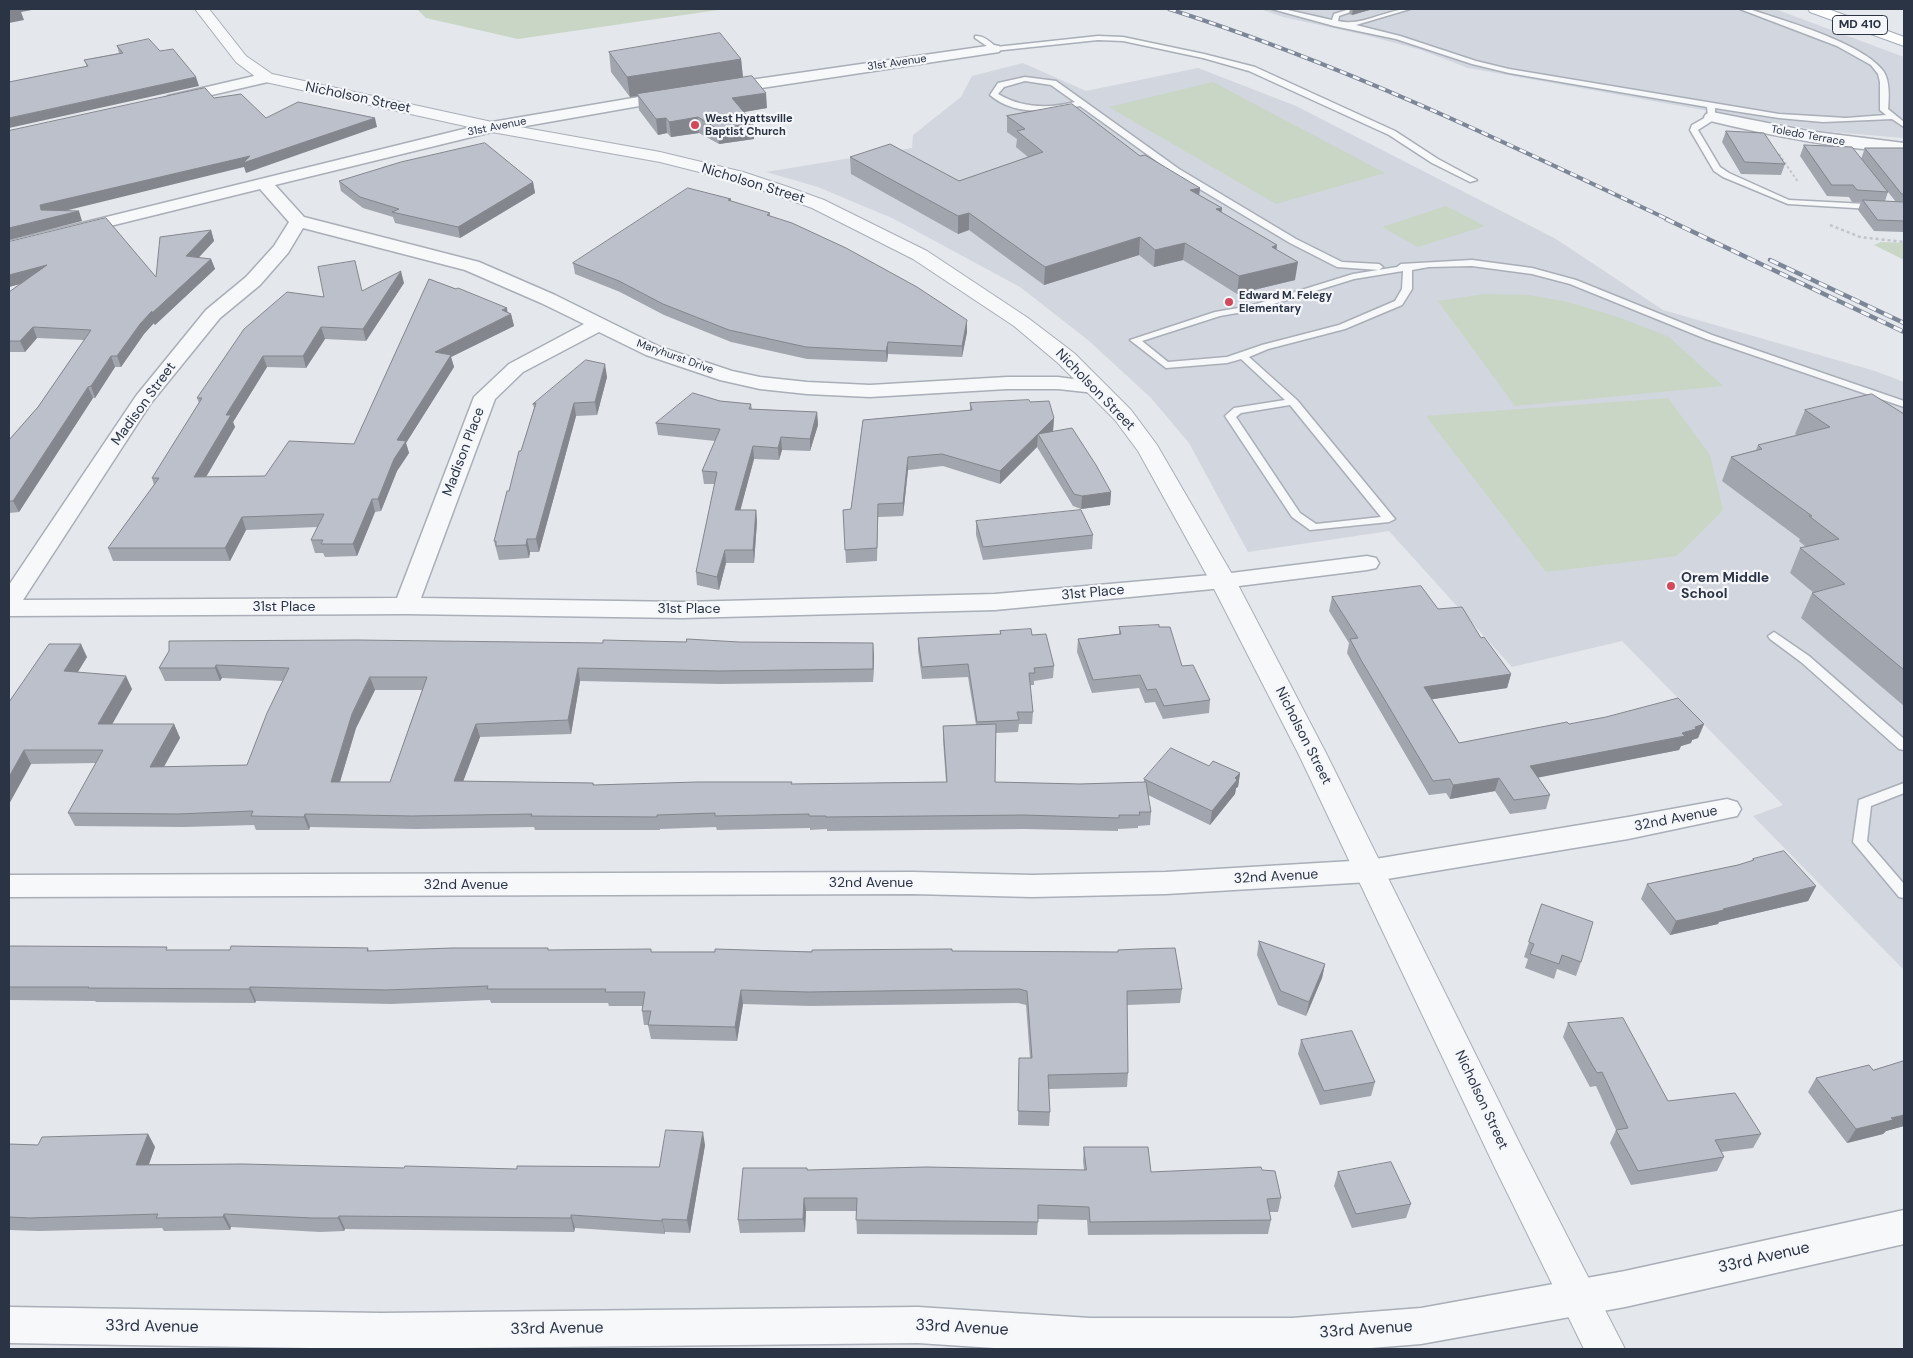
<!DOCTYPE html>
<style>
body{margin:0}
#map{position:relative;width:1913px;height:1358px;overflow:hidden;background:#e4e7ec;font-family:"DM Sans",sans-serif}
canvas{display:block}
.frame{position:absolute;inset:0;border:10px solid #2b3445;pointer-events:none}
</style>
<div id="map">
<canvas width="1913" height="1358"></canvas>
<div class="frame"></div>
</div>
<script>
const ctx = document.querySelector('canvas').getContext('2d');
ctx.lineJoin = 'round';
function fillPath(path, color) { ctx.fillStyle = color; ctx.fill(path, 'evenodd'); }
function trace(path, color, width, dash) { ctx.strokeStyle = color; ctx.lineWidth = width; ctx.lineCap = dash ? 'butt' : 'round'; ctx.setLineDash(dash || []); ctx.stroke(path); }
function write(font, color, halo, rows, align = 'center') {
  ctx.font = font + ' "DM Sans",sans-serif'; ctx.lineWidth = 4.5; ctx.setLineDash([]); ctx.textBaseline = 'middle'; ctx.strokeStyle = halo; ctx.fillStyle = color; for (const [text, x, y, turn = 0] of rows) {
    ctx.save(); ctx.translate(x, y); ctx.rotate((+turn || 0) * Math.PI / 180); ctx.textAlign = isNaN(turn) ? turn : align; if (halo) ctx.strokeText(text, 0, 0); ctx.fillText(text, 0, 0); ctx.restore();
  }
}
fillPath(new Path2D(`
 M1260,9H1775L1904,57V138L1821,131L1468,68L1421,50L1369,36L1283,17Z
 M1023,63L1086,91L1198,68L1296,106L1556,239L1663,310L1875,371L1904,382V970L1753,816L1783,805L1622,641L1512,667L1389,531L1248,552L1189,443L1151,398L1088,340L1020,287L894,219L818,187L766,172L912,148L913,135L961,97L972,76Z`), '#d2d6de');
fillPath(new Path2D(`
 M417,9H725L518,39L426,18Z
 M1213,82L1385,173L1276,204L1109,107Z
 M1446,206L1485,226L1418,247L1382,227Z
 M1881,242L1904,243V260L1874,245Z
 M1484,294L1529,295L1568,302L1621,318L1669,337L1723,386L1515,406L1438,301Z
 M1668,398L1710,455L1723,510L1677,556L1546,572L1426,416Z`), '#c9d6c5');
const service = new Path2D(`
 M1272,9H1283L1332,20L1334,14L1350,9H1359L1339,16L1338,21C1362,27 1386,9 1410,9L1356,25L1400,36L1476,61L1509,69L1779,114L1846,118L1886,115L1880,110V82L1878,74L1871,65L1837,46L1740,9H1749C1782,20 1864,43 1884,72C1890,82 1889,98 1888,109L1904,122V127L1892,119L1823,122L1779,118L1715,108V119L1698,130L1720,167L1729,173L1789,200L1904,206V211L1788,204L1723,177L1714,171L1690,130L1692,125L1708,116L1707,107L1509,73L1472,64L1396,39L1334,26Z
 M975,36C983,35 990,41 996,47L1098,36L1123,37L1204,54L1255,67L1395,131L1438,159L1477,180L1470,182L1432,163L1389,135L1249,71L1203,58L1123,41L1098,40L994,51L975,38Z
 M1025,77L1056,81L1179,169L1296,239L1342,262L1379,264L1383,267L1379,270L1337,267L1290,243L1173,173L1080,106C1051,112 1014,116 990,95L998,83ZM1025,81L1051,85L1075,102C1048,109 1022,108 998,94L1004,87Z
 M1472,260L1532,268L1576,280L1712,335L1904,401V407L1706,339L1570,284L1532,274L1472,266L1429,267L1412,270V289L1402,305L1345,329L1268,349L1249,357L1297,400L1395,519L1389,522L1310,530L1292,517L1225,416L1234,408L1285,400L1241,359L1227,363L1166,368L1130,340L1215,312L1250,306L1353,274L1397,267L1401,264ZM1403,271L1402,289L1395,301L1339,325L1262,345L1227,357L1168,362L1142,341L1220,316L1254,310L1354,279ZM1290,405L1381,517L1316,524L1300,513L1236,417L1241,413Z
 M1774,632L1809,656L1904,739V750L1899,749L1801,662L1770,639L1768,636Z
 M1904,783V793L1871,806L1867,841L1904,884V898L1899,897L1853,842L1859,800Z`);
const minor = new Path2D(`
 M994,45L999,46L1001,49L999,52L722,94L717,92L714,89L717,86L722,84Z
 M267,73L272,75L275,78L272,81L173,104L168,102L165,99L168,96Z
 M674,91L679,93L682,96L679,99L492,132L275,185L304,217L479,262L555,295L660,347L732,371L760,377L807,382L870,385L1007,377H1058L1102,383L1105,387L1102,391L1095,393L1058,389H1007L870,397L807,394L760,389L720,380L646,355L599,332L523,372L495,399L421,598L683,602L995,594L1223,574L1367,556L1376,558L1379,563L1376,568L1367,570L1223,588L995,610L683,618L406,614L9,616V585L136,396L206,310L246,277L274,246L289,222L260,189L9,251V241L492,122ZM303,228L465,270L541,303L584,324L509,364L474,397L397,598L23,600L151,403L220,318L260,285L288,253Z
 M1712,112L1808,131L1904,143V153C1838,148 1771,136 1706,120L1704,117L1706,114Z
 M1727,799L1737,802L1741,809L1737,816L1628,839L1369,882L1166,894L1032,897L913,894L9,897V875L913,872L1032,875L1166,872L1369,860L1628,817Z
 M1904,1210V1244L1625,1307L1421,1344L1358,1349H1009L918,1343L371,1349L9,1343V1307L381,1313L918,1307L1090,1318H1292L1421,1308L1625,1271Z`);
const tertiary = new Path2D(`
 M195,9H209L246,56L272,74L492,122L660,152L743,172L788,187L824,200L927,251L1028,318L1074,353L1131,410L1157,445L1236,581L1327,755L1522,1148L1625,1349H1584L1496,1170L1299,755L1210,581L1138,451L1115,420L1058,363L1014,326L913,259L812,208L776,195L731,180L660,162L492,132L261,81L236,62Z`);
const primary = new Path2D(`
 M1808,9H1828L1904,37V46L1810,12Z`);
trace(service, '#a9aeb7', 3);
trace(minor, '#a9aeb7', 3);
trace(tertiary, '#a9aeb7', 2);
trace(primary, '#a3abb8', 2);
trace(new Path2D(`
 M1779,154L1798,182`), '#c2c5cb', 2, [2.5, 2.5]);
trace(new Path2D(`
 M1830,225L1860,237L1904,242`), '#c2c5cb', 2.5, [3, 3]);
fillPath(service, '#f7f8fa');
fillPath(minor, '#f7f8fa');
fillPath(tertiary, '#f7f8fa');
fillPath(primary, '#fff');
const railFar1 = new Path2D(`
 M1169,9C1342,64 1505,142 1669,220`);
const rail = new Path2D(`
 M1666,219L1904,332
 M1770,260L1904,323`);
trace(railFar1, '#7d8696', 4);
trace(rail, '#7d8696', 4.5);
trace(railFar1, '#f4f6f9', 2.5, [7]);
trace(rail, '#f4f6f9', 3, [9]);
fillPath(new Path2D(`
 M1350,9H1373L1352,15L1349,14Z
 M117,46L160,51L199,86L87,67L84,60L119,53Z
 M609,52L741,59L743,77L767,108L743,112L753,123L754,139L719,144L699,133L671,137L667,133L658,135L639,110L638,96L630,97L611,72Z
 M1007,116L1140,156L1200,188L1199,195L1222,208L1221,212L1277,250L1295,280L1237,294L1183,260L1154,267L1139,255L1044,285L969,230L958,234L851,174L850,157L959,181L1028,157L1016,147L1017,139L1007,132Z
 M1726,131L1785,164L1781,175L1741,174L1722,142Z
 M1804,145L1861,159L1865,148H1904V232L1874,231L1858,210L1861,202H1852L1849,197L1827,196L1800,156ZM1888,192L1896,202L1885,201Z
 M339,181L533,182L535,193L460,238L395,223L393,217L363,208L341,191Z
 M731,199V201L770,213V216L967,320V332L962,357L888,354L887,362L807,359L731,342L664,315L620,292L575,274L573,263Z
 M211,230L214,241L198,258L211,259L215,269L155,325L154,323L144,334L121,367H115L95,398H93L19,512L9,513V440L38,407L84,340L37,338L25,352H9V292L21,283L9,287V242L156,277Z
 M429,279L507,308V312L511,314L514,326L451,357L454,367L406,443L409,453L397,471L381,511L375,512L357,556L325,557L323,553H315L311,540L317,527L246,530L230,561H113L108,548L154,485L152,478L199,403L197,398L362,291L404,283L366,341L325,339L306,368L267,367L233,422L235,427L206,477L265,476L354,444Z
 M607,377L597,415L576,416L539,552H530L529,558L499,560L494,541L534,408L533,404Z
 M720,401L751,404L752,409L817,412L818,425L810,451L782,450L779,460L754,459L740,510H756L757,522L754,563H726L719,590L697,585L696,572L715,484H704L702,471L715,441L658,435L656,423Z
 M1030,402L1054,418L1053,431L1052,432L1111,492L1110,505L1081,509L1073,506L1037,447L1000,484L943,466L908,470L903,516L878,517L877,561L846,563L843,510L851,509L863,420L970,410V403Z
 M1805,410L1904,414V706L1801,618L1812,593H1814L1790,573L1800,548L1806,547L1799,541L1800,539L1722,481L1731,457L1756,450L1758,445L1797,435L1795,434Z
 M976,521L1093,535L1092,549L983,560L976,535Z
 M1332,597L1438,609L1481,638L1511,674L1507,688L1432,699L1459,743L1569,724H1704L1698,738L1692,740L1691,743L1681,746L1679,750L1538,777L1550,795L1546,809L1510,814L1495,791L1450,799L1446,793L1429,795L1358,673L1347,653L1349,643L1329,611Z
 M1119,627L1182,666L1210,700L1209,713L1163,719L1155,702L1145,703L1139,688L1092,693L1077,652L1078,639L1119,634Z
 M1000,631L1032,635L1054,666L1053,678L1034,681V685H1030L1033,712L1032,724H1019L1018,732L996,733L995,782L1080,784L1144,782V779L1209,766L1240,773L1238,787L1236,788L1235,794L1210,825L1148,795L1151,812L1150,825L1138,826V828L1118,829V831L1024,829L827,831V829L810,830V828L717,830L716,827L660,829V830H535L534,827L417,829L310,827L309,830H256L254,825L184,827L75,826L68,813L96,763L31,764L9,804V702L87,657L78,672L132,689L112,724H174L180,738L164,767L247,765L283,681L222,678L220,681H165L159,668L169,651L874,656L873,682L721,684L580,681L571,734L480,737L463,781L593,783L594,785L792,784L946,782L943,740V726L976,725L968,677L922,679L918,650V638L1000,634ZM375,690H422L390,782H340L356,728Z
 M1753,859L1816,886L1808,901L1719,922L1718,924L1670,935L1641,899L1647,884L1738,865L1752,861Z
 M1542,904L1581,962L1576,976L1557,969L1554,979L1525,968L1528,959L1524,957Z
 M1259,941L1325,964L1322,978L1306,1016L1278,1005L1257,955Z
 M9,946L168,950H230L368,948L369,951L549,950L652,952L952,951L1182,989L1180,1003L1127,1005L1128,1073L1127,1087L1049,1089L1050,1112L1049,1126L1018,1125L1019,1058H1030L1026,1005L1018,1003L810,1006L743,1004L737,1041L651,1039L648,1025H644L642,1011V1006H609L608,1003H491L490,1000L391,1004L256,1001L255,1003L96,1002L95,1001L9,1000Z
 M1568,1023L1668,1101L1761,1134L1753,1148L1721,1152L1724,1157L1717,1171L1631,1185L1610,1143L1616,1130L1596,1086L1590,1087L1563,1037Z
 M1301,1040L1375,1082L1371,1096L1320,1105L1298,1054Z
 M1904,1061V1126L1886,1131L1883,1134L1847,1143L1808,1092L1816,1078L1873,1070Z
 M148,1134L155,1147L149,1164L404,1168L517,1169L659,1167L705,1145L690,1233L665,1232V1234L575,1228L574,1232L345,1229L344,1231L320,1232L231,1227L230,1230L164,1231L162,1228L39,1231L9,1230V1144L38,1145Z
 M1084,1147L1151,1172L1262,1170L1281,1198L1278,1212H1269L1271,1220L1268,1234L1088,1235L1087,1220L1038,1219L1037,1235L857,1234L856,1211H806L805,1232L740,1233L738,1220L807,1170H1084L1083,1161Z
 M1338,1172L1411,1204L1406,1218L1352,1228L1334,1186Z`), '#a1a5ae');
fillPath(new Path2D(`
 M9,9H37L21,12L24,20L9,23Z
 M1353,9H1373L1352,15Z
 M741,59L743,79L637,94L638,96L630,97L627,77Z
 M196,77L199,86L9,128V118Z
 M766,93L767,108L733,114L732,98Z
 M698,117L699,133L671,137L669,122Z
 M375,118L377,127L246,173L244,167L44,216L79,211L82,221L9,240V228L41,210L40,205Z
 M666,118L667,133L658,135L656,119Z
 M753,123L754,139L719,144L718,129Z
 M533,182L535,193L460,238L458,227Z
 M1200,188L1198,204L1190,190Z
 M1222,208L1220,225L1216,209Z
 M969,213V230L958,234V216Z
 M211,230L214,241L190,267L186,256Z
 M1140,237L1139,255L1044,285L1045,267Z
 M1185,243L1183,260L1154,267L1155,250Z
 M1277,245L1275,263L1272,247Z
 M211,259L215,269L155,325L154,323L144,334L121,367L117,356L140,324L152,311Z
 M1298,262L1295,280L1237,294L1239,276Z
 M47,265L51,276L9,287V275Z
 M401,271L404,283L366,341L363,329Z
 M507,308L508,316L511,314L514,326L451,357L454,367L406,443L409,453L397,471L381,511L378,499L394,459L397,440L435,352Z
 M967,320V332L962,357V346Z
 M33,327L37,338L25,352L20,341Z
 M321,327L325,339L306,368L303,356Z
 M888,342V354L887,362L886,351Z
 M111,356L115,367L95,398L91,386Z
 M263,356L267,367L233,422L235,427L199,489L194,477L226,415Z
 M605,364L607,377L597,415L595,402Z
 M88,387L93,398L19,512L13,501Z
 M574,403L576,416L539,552L536,539Z
 M817,412L818,425L810,451V439Z
 M1054,418L1053,431L1042,442L1038,434Z
 M1038,434L1037,447L1000,484V471Z
 M781,437L782,450L779,460L778,448Z
 M753,446L754,459L737,523L735,510Z
 M908,457V470L903,516V503Z
 M1111,492L1110,505L1081,509L1082,496Z
 M372,499L375,512L357,556L353,544Z
 M756,510L757,522L754,563L753,550Z
 M242,517L246,530L230,561L225,548Z
 M527,539L530,552L529,558L526,545Z
 M725,550L726,563L719,590L717,577Z
 M873,643L874,656L873,682Z
 M81,644L87,657L70,684L64,671Z
 M216,665L222,678L220,681L215,668Z
 M578,668L580,681L571,734L568,720Z
 M1511,674L1507,688L1421,701L1424,687Z
 M126,676L132,689L105,737L98,724Z
 M370,677L375,690L356,728L336,795L331,782L352,714Z
 M174,724L180,738L156,780L150,767Z
 M476,724L480,737L458,795L454,781Z
 M1704,724L1698,738L1692,740L1691,743L1681,746L1679,750L1526,780L1530,766L1682,733L1695,727Z
 M24,750L31,764L9,804V777Z
 M1240,773L1238,787L1236,788L1235,794L1210,825L1212,811L1235,778Z
 M1499,778L1495,791L1450,799L1453,785Z
 M305,814L310,827L309,830L304,817Z
 M1816,886L1808,901L1719,922L1718,924L1670,935L1676,921L1723,909Z
 M1325,964L1322,978L1306,1016L1309,1002Z
 M250,987L256,1001L255,1003L249,989Z
 M741,990L743,1004L737,1041L735,1027Z
 M1904,1115V1126L1886,1131L1883,1134L1847,1143L1856,1129L1891,1118Z
 M703,1132L705,1145L690,1233L687,1220Z
 M148,1134L155,1147L144,1178L136,1165Z
 M804,1198L806,1211L805,1232L803,1219Z
 M224,1214L231,1227L230,1230L223,1217Z
 M571,1215L575,1228L574,1232L571,1218Z
 M339,1216L345,1229L344,1231L338,1218Z
 M662,1219L665,1232V1234L662,1221Z`), '#83868d');
const building = new Path2D(`
 M720,33L741,59L627,77L609,52Z
 M149,39L160,51L173,49L196,77L9,118V82L88,66L84,60L123,53L117,46Z
 M752,76L766,93L732,98L753,123L718,129L698,117L669,122L666,118L656,119L637,94Z
 M205,88L214,98L241,94L266,118L298,102L375,118L243,163L250,156L40,205L41,210L79,211L9,228V131Z
 M1072,104L1140,156L1145,155L1200,188L1190,190L1222,208L1216,209L1277,245L1272,247L1298,262L1239,276L1185,243L1155,250L1140,237L1045,267L969,213L958,216L850,157L890,144L959,181L1043,152L1017,131L1025,129L1007,116Z
 M1726,131L1764,133L1785,164L1745,162Z
 M485,143L533,182L458,227L392,212L399,209L360,197L339,181L401,162Z
 M1804,145L1852,147L1888,192L1857,190L1853,185H1832Z
 M1865,148H1904V194H1902Z
 M688,188L731,199L728,200L770,213L767,215L792,223L846,248L917,287L967,320L962,346L888,342L886,351L806,347L729,330L663,304L619,281L573,263Z
 M1863,200L1904,202V221L1878,220Z
 M106,218L156,277L160,237L211,230L186,256L211,259L151,314L152,311L140,324L117,356H111L91,386L88,387L13,501H9V440L38,407L91,330L33,327L20,341H9V292L47,265L9,275V242Z
 M355,261L362,291L401,271L363,329L321,327L303,356H263L226,415H231L194,477L265,476L289,441L354,444L429,279L456,289L458,288L507,308L502,310L511,314L435,352L451,355L397,440L406,441L394,459L378,499H372L353,544H321L323,540H311L324,514L242,517L225,548H108L159,478H152L202,398H197L244,329L287,292L324,297L318,267Z
 M586,360L605,364L595,402L574,403L536,539H527L526,545L496,546V541H494L507,491H509L519,451H521L536,403L533,404Z
 M693,393L720,401L751,404L749,409L817,412L810,439L781,437L778,448L753,446L735,510H756L753,550H725L717,577L696,572L717,472L702,471L720,429L656,423Z
 M1872,394L1904,414V670L1812,593L1845,584L1800,548L1839,539L1809,516H1812L1731,457L1762,449L1758,445L1830,427L1805,410Z
 M1029,400L1030,402L1049,401L1054,418L1038,434L1072,428L1096,465L1111,492L1082,496L1074,494L1038,434L1000,471L942,454L908,457L903,503L878,504L877,548L845,550L843,510L851,509L863,420L972,410L970,403Z
 M1081,510L1093,535L983,547L976,521Z
 M1421,586L1438,609L1462,607L1481,638L1484,637L1511,674L1424,687L1459,743L1567,722L1569,724L1606,717L1678,698L1704,724L1695,727L1696,729L1682,733L1685,736L1530,766L1550,795L1514,800L1499,778L1453,785L1450,779L1433,781L1361,660L1350,639L1358,638L1332,597Z
 M1159,625V627H1170L1182,666L1193,665L1210,700L1164,706L1156,689L1147,690L1140,675L1093,680L1078,639L1121,634L1119,627Z
 M1031,629L1032,635L1046,634L1054,666L1034,668L1035,673H1029L1033,712H1017L1019,720L977,722L968,664L922,667L918,638L1001,634L1000,631Z
 M687,639L739,642L873,643V669L719,671L578,668L568,720L476,724L454,781L593,783V785L697,782H792L791,784L947,782L943,726L996,724L995,782L1080,784L1146,782L1151,812H1139L1140,815H1119V818L1024,815L826,817V816H809V814L715,816V813L657,815V817L531,816L532,814L412,816L305,814L304,817L251,816L253,811L178,814L68,813L103,750H24L9,777V702L49,644H81L64,671L126,676L98,724H174L150,767L247,765L267,713L289,668L216,665L215,668H159L169,651V641L357,640L603,643V640L686,642ZM370,677H427L390,782H331L352,714Z
 M1171,748L1209,766L1213,761L1240,773L1235,778L1237,780L1212,811L1144,779Z
 M1784,851L1816,886L1723,909L1724,910L1676,921L1647,884L1738,865L1754,860L1753,859Z
 M1542,904L1593,922L1581,962L1562,955L1559,964L1530,954L1534,944L1529,942Z
 M1259,941L1325,964L1309,1002L1281,991Z
 M9,946L167,947L166,950H230L231,946L368,948L367,951L452,948H548V950L651,949V952H715V949L812,952V950L952,949V951L1118,952V950L1139,949L1175,948L1182,989L1127,991L1128,1073L1048,1075L1050,1112L1018,1111L1019,1058H1032L1027,991L1019,989L808,992L741,990L735,1027L648,1025L651,1011H642L645,992H605L606,989H487L488,986L386,990L250,987L249,989L88,988L89,987H9Z
 M1623,1018L1668,1101L1735,1093L1761,1134L1715,1140L1724,1157L1638,1171L1616,1130L1628,1128L1602,1072L1597,1073L1568,1023Z
 M1352,1031L1375,1082L1324,1091L1301,1040Z
 M1904,1061V1115L1891,1118L1893,1120L1856,1129L1816,1078L1869,1065L1873,1070Z
 M666,1130L703,1132L687,1220L662,1219V1221L571,1215V1218L339,1216L338,1218H313L224,1214L223,1217L156,1218L158,1214L29,1218L9,1217V1144L38,1145L42,1137L148,1134L136,1165L243,1164L404,1168L405,1166L517,1169V1166L659,1167Z
 M1084,1147H1148L1151,1172L1261,1167L1262,1170L1275,1171L1281,1198L1267,1199L1271,1220L1090,1222L1089,1207L1038,1205V1222L856,1220L857,1198H804L803,1219L738,1220L743,1168H807V1170L926,1167L1086,1170Z
 M1391,1162L1411,1204L1356,1214L1338,1172Z`);
fillPath(building, '#bbc0ca');
trace(building, '#83868d', 1);
for (const [x, y, r, color] of [
 [695,125,5,"#d1495b"],
 [1229,302,5,"#d1495b"],
 [1671,586,5,"#d1495b"]
]) { const dot = new Path2D(); dot.arc(x, y, r, 0, 2 * Math.PI); ctx.fillStyle = color; ctx.fill(dot); trace(dot, '#f4f6f9', 2); }
write('11px', '#2b3445', '#f4f6f9', [
 ["31st Avenue",897,63,-8],
 ["31st Avenue",497,127,-11],
 ["Toledo Terrace",1808,136,10],
 ["Maryhurst Drive",675,357,20]
]);
write('bold 11px', '#2b3445', '#f4f6f9', [
 ["West Hyattsville",705,119],
 ["Baptist Church",705,132],
 ["Edward M. Felegy",1239,296],
 ["Elementary",1239,309]
], 'left');
for (const [x, y, w] of [
 [1860,25,55]
]) { const box = new Path2D(); box.roundRect(x - w / 2, y - 9.5, w, 19, 4); ctx.fillStyle = '#f4f6f9'; ctx.fill(box); trace(box, '#2b3445', 1); }
write('bold 12px', '#2b3445', null, [
 ["MD 410",1860,25]
]);
write('14px', '#2b3445', '#f4f6f9', [
 ["Nicholson Street",358,98,12],
 ["Nicholson Street",753,184,17],
 ["Nicholson Street",1095,390,46],
 ["Madison Street",144,404,-54],
 ["Madison Place",464,452,-69],
 ["31st Place",1093,593,-5],
 ["31st Place",284,607],
 ["31st Place",689,609],
 ["Nicholson Street",1303,736,63],
 ["32nd Avenue",1676,819,-11],
 ["32nd Avenue",1276,877,-3],
 ["32nd Avenue",871,883],
 ["32nd Avenue",466,885],
 ["Nicholson Street",1481,1100,65]
]);
write('bold 14px', '#2b3445', '#f4f6f9', [
 ["Orem Middle",1681,578],
 ["School",1681,594]
], 'left');
write('16px', '#2b3445', '#f4f6f9', [
 ["33rd Avenue",1764,1258,-13],
 ["33rd Avenue",152,1327,1],
 ["33rd Avenue",962,1328,3],
 ["33rd Avenue",557,1329,-1],
 ["33rd Avenue",1366,1330,-4]
]);
</script>
